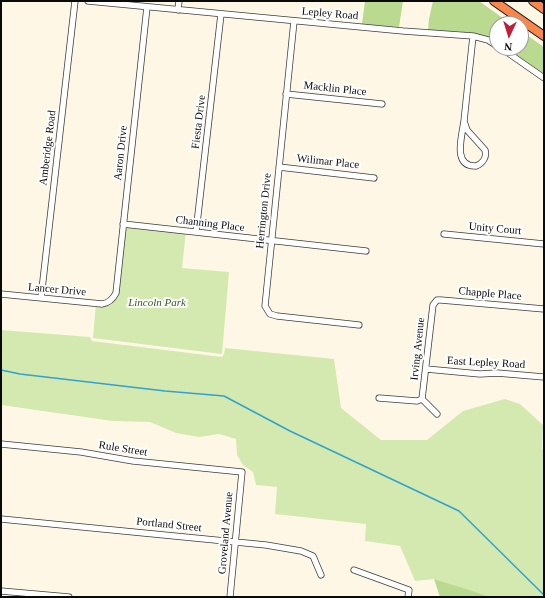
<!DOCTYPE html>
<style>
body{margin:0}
#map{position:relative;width:545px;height:598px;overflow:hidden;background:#fff7e6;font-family:"Times New Roman",serif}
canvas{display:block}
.frame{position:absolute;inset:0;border:2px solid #090909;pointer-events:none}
.north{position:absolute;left:489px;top:16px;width:40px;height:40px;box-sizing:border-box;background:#fff;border:1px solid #9d9d9d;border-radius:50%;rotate:184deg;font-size:11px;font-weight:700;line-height:16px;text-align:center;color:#090909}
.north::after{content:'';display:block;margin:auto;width:14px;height:18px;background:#bb2039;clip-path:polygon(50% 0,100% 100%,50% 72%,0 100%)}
</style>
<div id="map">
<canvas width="545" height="598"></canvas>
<div class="frame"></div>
<div class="north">N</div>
</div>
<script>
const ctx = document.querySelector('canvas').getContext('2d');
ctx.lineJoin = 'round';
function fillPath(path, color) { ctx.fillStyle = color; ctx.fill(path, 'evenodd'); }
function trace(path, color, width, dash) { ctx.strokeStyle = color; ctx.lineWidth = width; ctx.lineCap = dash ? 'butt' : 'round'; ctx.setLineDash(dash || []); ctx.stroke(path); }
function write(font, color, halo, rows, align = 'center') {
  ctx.font = font + ' "Times New Roman",serif'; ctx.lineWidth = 4; ctx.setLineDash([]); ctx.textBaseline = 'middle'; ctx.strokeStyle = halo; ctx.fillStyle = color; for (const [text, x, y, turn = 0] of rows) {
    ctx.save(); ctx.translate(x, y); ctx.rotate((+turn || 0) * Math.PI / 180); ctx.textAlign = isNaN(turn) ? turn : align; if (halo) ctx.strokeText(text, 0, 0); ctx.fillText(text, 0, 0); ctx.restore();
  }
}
fillPath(new Path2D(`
 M123,224L186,231L182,268L229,272L222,354L93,338L96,303L102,304L113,297Z
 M1,330L90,337L92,341L222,357L224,354L225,348L334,359L341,408L381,440H427L463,411L505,399L520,404L543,425L542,449L544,450V597H490L467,589L434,579L415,581L400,546L365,541L366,524L275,514L277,487L256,485L253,472L243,465L237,455L236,439L219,434L199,437L176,433L150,422L113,421L1,405Z`), '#d4e9b0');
fillPath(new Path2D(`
 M365,1H403L399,27L362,24Z
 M433,1H479L511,24H497V42C477,29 450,32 428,30L429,19Z
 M521,31L544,47V74L507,48H521Z
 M434,579L467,589L490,597H440Z`), '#b9da8f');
trace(new Path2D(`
 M1,370L20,374L165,391L224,396L290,431L459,511L544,595`), '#30a2cf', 1.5);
const minor = new Path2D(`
 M88,1L403,31L473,36L488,40L497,46
 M178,10L179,1
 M294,21L265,306L270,314L277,316L359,325
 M501,48L544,78
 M286,94L382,104
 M464,121L467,130L485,150C487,157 483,163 476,166C452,167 462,136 464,121Z
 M464,121L473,36
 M279,167L374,178
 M123,224L366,251
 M196,232L221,14
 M444,234L544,244
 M1,294L102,304C109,303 113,299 116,293L147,7
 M41,298L75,1
 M426,369L480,374L497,373L544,377
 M379,398L417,401L422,399
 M422,399L433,305L437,300H441L544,309
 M422,399L437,414
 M1,444L81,452L133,461L242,472L230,597
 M1,519L266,545L301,551L313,556L321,575
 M354,570L409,590L408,597
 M1,591L69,597`);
const highway = new Path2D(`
 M494,1L544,36
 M533,1L544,9`);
trace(minor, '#3c3c3c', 7);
trace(highway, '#1a1a1a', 10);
trace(minor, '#fff', 5.5);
trace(highway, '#f8874b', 8);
write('11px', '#090909', '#fff', [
 ["Lepley Road",330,14,5],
 ["Macklin Place",335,89,6],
 ["Fiesta Drive",199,122,-83],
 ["Amberidge Road",48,148,-83],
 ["Aaron Drive",121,153,-84],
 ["Wilimar Place",328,162,6],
 ["Herrington Drive",264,211,-84],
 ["Channing Place",210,224,7],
 ["Unity Court",495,229,5],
 ["Lancer Drive",57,290,5],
 ["Chapple Place",490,294,5],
 ["Irving Avenue",418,349,-84],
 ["East Lepley Road",486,363,3],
 ["Rule Street",123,449,9],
 ["Portland Street",169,525,6],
 ["Groveland Avenue",226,533,-85]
]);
write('italic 11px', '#31611a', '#fff', [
 ["Lincoln Park",157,303]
]);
</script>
